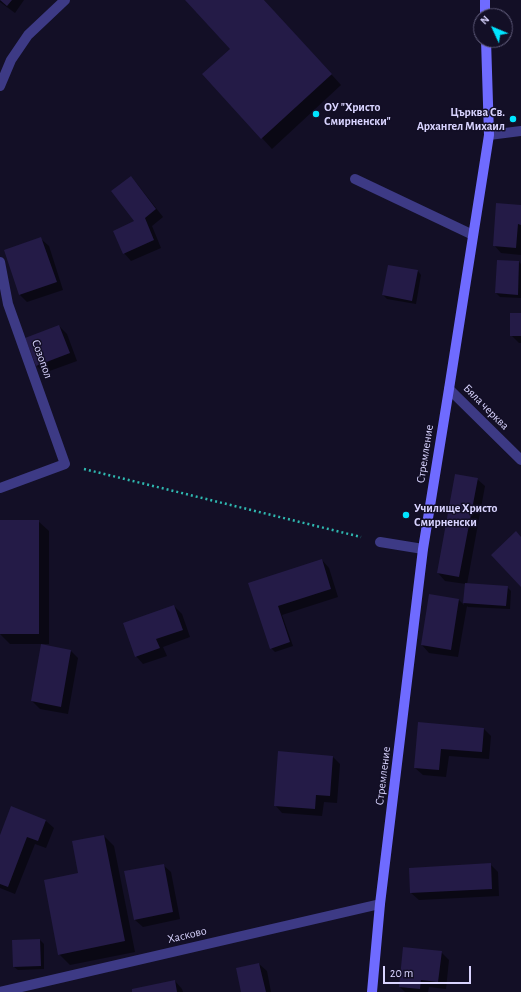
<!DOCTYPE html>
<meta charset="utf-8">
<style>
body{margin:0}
#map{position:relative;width:521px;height:992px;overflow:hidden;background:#130f26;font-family:"Alegreya Sans",sans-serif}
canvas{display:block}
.north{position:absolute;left:473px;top:8px;width:40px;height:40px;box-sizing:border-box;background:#130f26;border:1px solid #625e7d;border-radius:50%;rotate:314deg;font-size:11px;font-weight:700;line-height:16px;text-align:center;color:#d9d4ff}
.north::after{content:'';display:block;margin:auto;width:14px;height:18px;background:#00e5ff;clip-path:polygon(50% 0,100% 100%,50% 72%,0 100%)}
.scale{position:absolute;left:383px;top:966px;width:88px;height:18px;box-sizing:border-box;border:2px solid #d9d4ff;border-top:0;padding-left:5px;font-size:12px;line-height:14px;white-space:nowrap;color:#d9d4ff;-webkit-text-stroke:3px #130f26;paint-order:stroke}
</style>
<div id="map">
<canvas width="521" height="992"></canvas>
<div class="north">N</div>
<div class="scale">20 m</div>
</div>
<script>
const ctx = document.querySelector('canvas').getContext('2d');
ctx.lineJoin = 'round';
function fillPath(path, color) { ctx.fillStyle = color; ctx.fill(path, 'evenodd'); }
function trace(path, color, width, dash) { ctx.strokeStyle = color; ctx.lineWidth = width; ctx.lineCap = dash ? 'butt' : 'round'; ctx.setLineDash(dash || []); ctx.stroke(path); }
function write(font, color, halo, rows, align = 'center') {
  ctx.font = font + ' "Alegreya Sans",sans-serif'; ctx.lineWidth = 3; ctx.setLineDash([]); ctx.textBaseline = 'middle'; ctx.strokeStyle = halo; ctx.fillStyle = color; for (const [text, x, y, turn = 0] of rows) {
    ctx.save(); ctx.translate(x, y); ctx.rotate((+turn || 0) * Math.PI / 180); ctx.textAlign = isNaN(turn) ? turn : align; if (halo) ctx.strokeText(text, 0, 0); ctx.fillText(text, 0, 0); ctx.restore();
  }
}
fillPath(new Path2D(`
 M0,0H24L15,13L0,2Z
 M186,0H264L341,85L272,149L262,138L231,49Z
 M131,177L138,185L163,217L152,226L161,248L131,261L124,253L135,222Z
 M521,206V255L501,253L494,245Z
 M41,239L49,246L63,290L27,302L20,295Z
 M519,262L521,264V298L500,297L496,293Z
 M418,271L421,275L416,304L387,299L383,295Z
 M521,314V343H519L511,335Z
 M59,326L67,334L77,361L44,373L36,365Z
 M477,479L485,486L467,584L507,587L511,591L510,609L468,607L467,606L458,657L429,653L422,645L459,600L464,605L466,584L445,581L438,573Z
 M0,521H38L49,531V644H10L0,634Z
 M322,560L329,568L338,597L282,615L293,646L275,652L271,648L250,583Z
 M174,606L182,614L190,637L163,647L167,656L143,664L136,656Z
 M71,651L78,658L68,714L40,709L32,701Z
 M419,723L484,729L491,736L489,759L449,756L446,777L423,775L415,768Z
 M333,757L340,764L337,803L324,802L322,816L282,813L275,805Z
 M12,808L46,821L54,828L46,848L35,844L15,894L0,888V838Z
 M104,836L114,846L135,952L70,965L59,954L79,874Z
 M490,864L498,872L499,896L419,900L411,893Z
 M163,865L171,872L180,919L143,927L135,920L125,872Z
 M40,940L44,944V969L18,970L14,967Z
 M441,952L449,960L446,989L429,987L428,992H405L400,987Z
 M259,964L267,971L271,992H242Z
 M175,981L182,989L183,992H133Z`), '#0007');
fillPath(new Path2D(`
 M0,0H12L7,6Z
 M185,0H264L332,74L261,139L202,74L230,49Z
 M131,176L156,209L145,218L154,240L123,254L113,231L134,221L111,191Z
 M496,203L521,205V225L518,224L516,248L493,246Z
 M41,237L57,282L19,295L4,250Z
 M497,260L519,261L518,295L495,293Z
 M388,265L418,270L412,301L382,295Z
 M510,313H521V336H510Z
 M59,325L70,353L36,366L25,338Z
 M455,474L478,478L459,577L437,573Z
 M0,520H39V634H0Z
 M516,531L521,537V587L491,555Z
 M322,559L331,589L278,606L290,642L270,649L248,583Z
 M465,583L508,586L506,606L463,603Z
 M429,594L459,599L451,650L421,645Z
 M174,605L183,630L156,639L160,648L135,657L123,623Z
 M41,644L71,650L61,707L31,701Z
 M418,722L484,728L482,752L441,749L439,770L414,768Z
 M278,751L333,756L330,796L316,795L315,809L274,806Z
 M11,806L46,820L38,841L27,837L8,887L0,884V835Z
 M104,835L125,941L58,955L44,880L78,873L72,841Z
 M491,863L492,889L410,893L409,868Z
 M164,864L173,912L134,920L124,871Z
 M40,939L41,966L13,967L12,940Z
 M403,947L442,951L438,982L421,980L420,989L399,987Z
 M259,963L266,992H241L236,968Z
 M175,980L177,992H132V989Z`), '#241b47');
trace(new Path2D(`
 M84,469L361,537`), '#2fb8b0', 2.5, [2, 3]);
trace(new Path2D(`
 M355,179L473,235
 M380,542L423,549`), '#3d3a85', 10);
trace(new Path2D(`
 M0,86L11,60L28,35L65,0
 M489,135L521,131
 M0,262L8,304L65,464L0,488
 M449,389L521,460
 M0,992L380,904`), '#3d3a85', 10);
trace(new Path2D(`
 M485,0V16
 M372,992L380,904L423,549L449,389L489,135L486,40`), '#6f6bff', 10);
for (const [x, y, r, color] of [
 [316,114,4,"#00e5ff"],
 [513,119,4,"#00e5ff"],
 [406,515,4,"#00e5ff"]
]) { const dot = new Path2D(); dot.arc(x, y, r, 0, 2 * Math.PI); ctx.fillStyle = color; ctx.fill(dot); trace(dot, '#130f26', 1.5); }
write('bold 12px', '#d9d4ff', '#130f26', [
 ["ОУ \"Христо",324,107],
 ["Смирненски\"",324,121],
 ["Църква Св.",505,112,"right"],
 ["Архангел Михаил",505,126,"right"],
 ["Училище Христо",414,508],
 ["Смирненски",414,522]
], 'left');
write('12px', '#d9d4ff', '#130f26', [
 ["Созопол",42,359,70],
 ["Бяла черква",486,407,45],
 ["Стремление",425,454,-81],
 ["Стремление",383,776,-83],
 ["Хасково",187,935,-13]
]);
</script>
